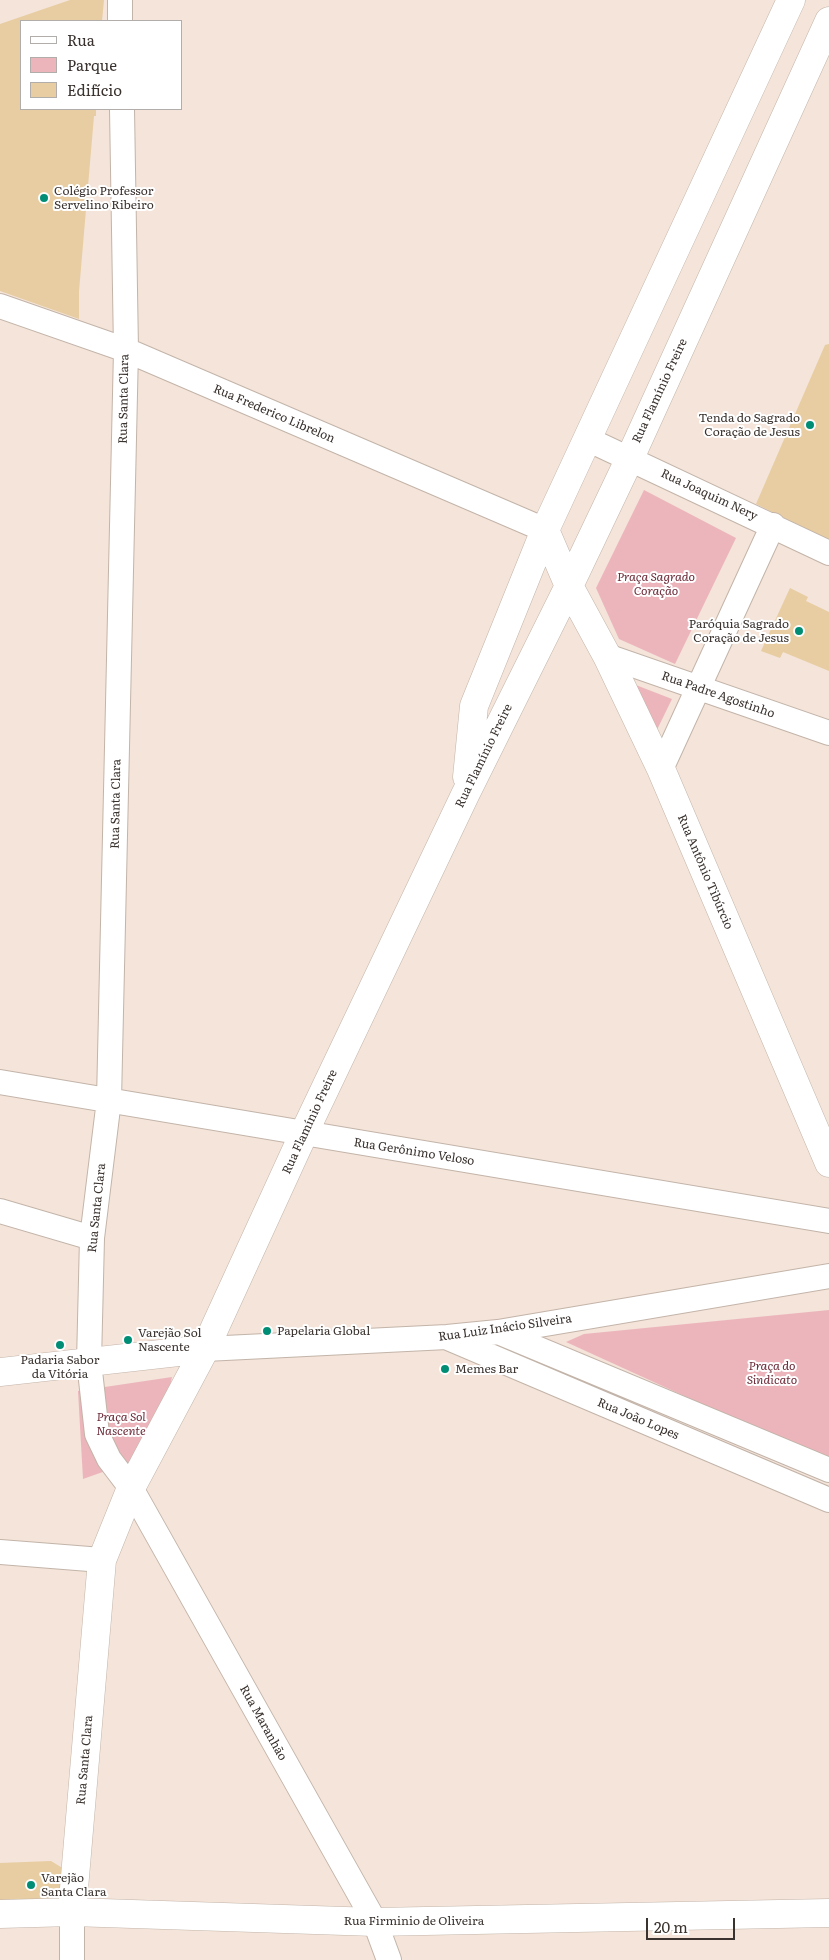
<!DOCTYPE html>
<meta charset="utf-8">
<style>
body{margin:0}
#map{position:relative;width:829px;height:1960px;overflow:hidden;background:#f4e4d9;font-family:Literata,serif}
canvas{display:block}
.legend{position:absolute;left:20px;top:20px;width:162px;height:90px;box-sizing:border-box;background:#fff;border:1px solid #b0adab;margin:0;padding:6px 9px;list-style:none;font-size:15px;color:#39322e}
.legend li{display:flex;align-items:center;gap:10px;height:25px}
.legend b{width:25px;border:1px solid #b0adab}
.scale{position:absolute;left:646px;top:1918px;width:89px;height:22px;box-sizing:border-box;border:2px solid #39322e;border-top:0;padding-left:6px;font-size:15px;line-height:18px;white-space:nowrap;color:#39322e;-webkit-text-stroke:4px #fff;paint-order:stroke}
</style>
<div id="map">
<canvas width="829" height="1960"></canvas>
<ul class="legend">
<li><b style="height:6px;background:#fff"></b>Rua</li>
<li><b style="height:14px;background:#ecb5bc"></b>Parque</li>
<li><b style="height:14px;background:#e7cda1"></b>Edifício</li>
</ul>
<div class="scale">20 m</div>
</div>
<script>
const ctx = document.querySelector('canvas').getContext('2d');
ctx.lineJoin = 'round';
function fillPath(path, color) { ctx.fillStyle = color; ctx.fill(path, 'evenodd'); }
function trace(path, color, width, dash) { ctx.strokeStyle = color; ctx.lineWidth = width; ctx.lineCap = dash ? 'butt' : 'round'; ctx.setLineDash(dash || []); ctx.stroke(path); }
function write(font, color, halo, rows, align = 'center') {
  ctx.font = font + ' Literata,serif'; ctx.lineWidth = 4; ctx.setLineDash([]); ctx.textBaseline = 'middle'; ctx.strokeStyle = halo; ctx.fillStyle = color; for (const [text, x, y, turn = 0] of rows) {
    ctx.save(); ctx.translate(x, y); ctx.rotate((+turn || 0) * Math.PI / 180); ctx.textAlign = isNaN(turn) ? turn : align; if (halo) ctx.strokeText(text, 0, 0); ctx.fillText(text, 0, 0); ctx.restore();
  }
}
fillPath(new Path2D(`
 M644,490L736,538L675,664L619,639L596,588Z
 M628,682L672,699L651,742Z
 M829,1310V1462L566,1342L584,1334Z
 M172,1377L156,1453L83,1479L78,1391Z`), '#ecb5bc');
fillPath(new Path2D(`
 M70,0H104L102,21H21V109H96V116H94L79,291V319L0,291V24Z
 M829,344V540L756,504L825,345Z
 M790,588L808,597L806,601L829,612V671L783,652L780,658L761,651Z
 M51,1861L64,1869L61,1901L0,1909V1863Z`), '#e7cda1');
const street = new Path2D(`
 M120,0V21
 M122,109L126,350L109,1100L92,1238L89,1362L97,1434L109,1459L131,1488L375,1922L389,1960
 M0,306L126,350L545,530
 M587,439L829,553
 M607,656L829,733
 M661,769L773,525
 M0,1082L829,1221
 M0,1211L92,1238
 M498,1332L829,1470
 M448,1338L829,1500
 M205,1349L447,1337L498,1332L829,1276
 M0,1552L102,1560
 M72,1960V1912`);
const secondary = new Path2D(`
 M545,530L569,586L607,656L661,769L829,1163
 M467,777L474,706L545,530L791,0
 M0,1372L205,1349
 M72,1912L102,1560L131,1488L205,1349L304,1133L465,795L569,586L630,458L829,21
 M0,1914L72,1912L375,1922L829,1913`);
trace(street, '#c3b4a9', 26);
trace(secondary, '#c3b4a9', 29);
trace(street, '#fff', 24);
trace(secondary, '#fff', 28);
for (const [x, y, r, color] of [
 [44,198,5,"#008d75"],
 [810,425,5,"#008d75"],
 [799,631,5,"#008d75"],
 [267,1331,5,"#008d75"],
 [128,1340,5,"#008d75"],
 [60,1345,5,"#008d75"],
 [445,1369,5,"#008d75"],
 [31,1885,5,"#008d75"]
]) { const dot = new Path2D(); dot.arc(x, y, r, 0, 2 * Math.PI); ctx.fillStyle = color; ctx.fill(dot); trace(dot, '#fff', 2); }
write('12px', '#39322e', '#fff', [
 ["Colégio Professor",54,191],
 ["Servelino Ribeiro",54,205],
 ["Tenda do Sagrado",800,418,"right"],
 ["Coração de Jesus",800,432,"right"],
 ["Paróquia Sagrado",789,624,"right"],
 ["Coração de Jesus",789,638,"right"],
 ["Papelaria Global",277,1331],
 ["Varejão Sol",138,1333],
 ["Nascente",138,1347],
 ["Padaria Sabor",60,1360,"center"],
 ["da Vitória",60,1374,"center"],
 ["Memes Bar",455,1369],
 ["Varejão",41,1878],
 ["Santa Clara",41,1892]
], 'left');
write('12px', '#39322e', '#fff', [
 ["Rua Flamínio Freire",660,391,-65],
 ["Rua Santa Clara",124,399,-89],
 ["Rua Frederico Librelon",274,414,23],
 ["Rua Joaquim Nery",709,495,25],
 ["Rua Padre Agostinho",718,695,19],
 ["Rua Flamínio Freire",484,756,-64],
 ["Rua Santa Clara",116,804,-89],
 ["Rua Antônio Tibúrcio",705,872,67],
 ["Rua Flamínio Freire",310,1122,-65],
 ["Rua Gerônimo Veloso",414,1152,9],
 ["Rua Santa Clara",97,1208,-84],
 ["Rua Luiz Inácio Silveira",505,1328,-8],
 ["Rua João Lopes",638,1419,23],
 ["Rua Maranhão",263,1723,61],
 ["Rua Santa Clara",85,1760,-85],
 ["Rua Firminio de Oliveira",414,1921]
]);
write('italic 12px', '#6d2b39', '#fff', [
 ["Praça Sagrado",656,577],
 ["Coração",656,591],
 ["Praça do",772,1366],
 ["Sindicato",772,1380],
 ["Praça Sol",121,1417],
 ["Nascente",121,1431]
]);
</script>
